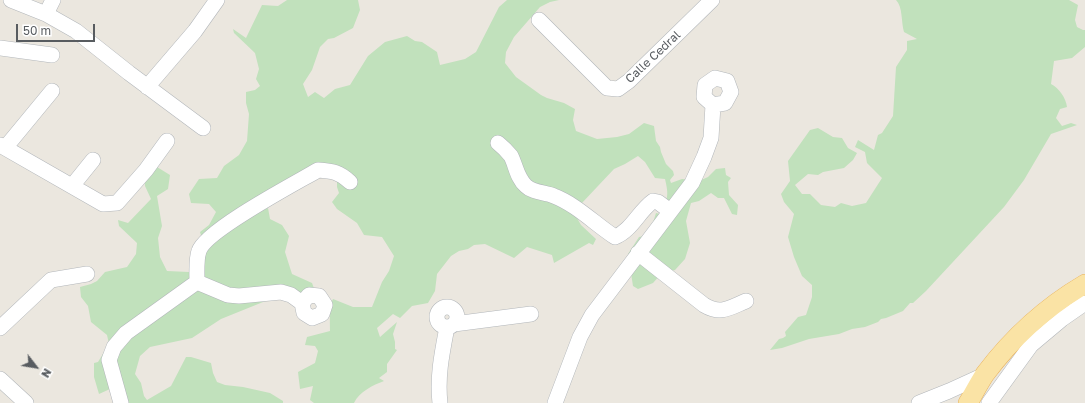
<!DOCTYPE html>
<style>
body{margin:0}
#map{position:relative;width:1085px;height:403px;overflow:hidden;background:#ebe7df;font-family:"Golos Text",sans-serif}
canvas{display:block}
.north{position:absolute;left:16px;top:347px;width:40px;height:40px;-webkit-text-stroke:3px #fff;paint-order:stroke;rotate:121deg;font-size:11px;font-weight:700;line-height:16px;text-align:center;color:#585c60}
.north::after{content:'';display:block;margin:auto;width:14px;height:18px;background:#585c60;clip-path:polygon(50% 0,100% 100%,50% 72%,0 100%)}
.scale{position:absolute;left:16px;top:24px;width:79px;height:18px;box-sizing:border-box;border:2px solid #585c60;border-top:0;padding-left:5px;font-size:12px;line-height:14px;white-space:nowrap;color:#585c60;-webkit-text-stroke:3px #fff;paint-order:stroke}
</style>
<div id="map">
<canvas width="1085" height="403"></canvas>
<div class="north">N</div>
<div class="scale">50 m</div>
</div>
<script>
const ctx = document.querySelector('canvas').getContext('2d');
ctx.lineJoin = 'round';
function fillPath(path, color) { ctx.fillStyle = color; ctx.fill(path, 'evenodd'); }
function trace(path, color, width, dash) { ctx.strokeStyle = color; ctx.lineWidth = width; ctx.lineCap = dash ? 'butt' : 'round'; ctx.setLineDash(dash || []); ctx.stroke(path); }
function write(font, color, halo, rows, align = 'center') {
  ctx.font = font + ' "Golos Text",sans-serif'; ctx.lineWidth = 4; ctx.setLineDash([]); ctx.textBaseline = 'middle'; ctx.strokeStyle = halo; ctx.fillStyle = color; for (const [text, x, y, turn = 0] of rows) {
    ctx.save(); ctx.translate(x, y); ctx.rotate((+turn || 0) * Math.PI / 180); ctx.textAlign = isNaN(turn) ? turn : align; if (halo) ctx.strokeText(text, 0, 0); ctx.fillText(text, 0, 0); ctx.restore();
  }
}
fillPath(new Path2D(`
 M287,0H358L360,10L353,28L334,38L328,39L320,47L312,70L303,84L308,97L315,92L324,98L335,89L350,85L368,56L385,42L407,36L415,41L422,42L437,52L440,65L465,59L476,52L499,7L507,0H559L550,2L540,7L514,37L506,52L505,63L516,77L541,95L547,98L564,103L575,109L573,120L576,131L597,139L617,137L629,134L644,123L654,126L656,141L660,147L661,152L666,164L673,171L674,175L670,180L671,183L682,179L699,181L708,177L716,169L725,168L726,175L731,178L728,182L729,195L738,205L737,215L732,214L724,198H718L711,193L699,201L691,203L686,221L690,243L685,259L675,270L662,273L653,283L638,289L633,286L628,254L639,237L649,235L656,213L660,214C668,198 669,196 665,179L655,178L645,162L638,156L625,164L614,169L581,204L577,218L581,225L596,239L593,245L589,243L554,263L552,255L527,247L514,258L485,244L474,245L468,249L459,251L451,256L437,274L435,291L428,303L412,306L400,318L393,314L377,328L380,337L397,322L393,334L395,342V349L397,350L387,364V372L379,378L384,381C373,385 359,392 354,403H314L310,400L313,386L300,389L298,372L315,363L318,351L315,346L305,345L307,337L330,331C330,323 329,305 333,299L353,307H372L382,282L389,271L394,256L382,237L364,235L357,223L337,209L332,202L339,193L337,187V179L322,176L263,210L268,208L270,219L282,225L289,236L285,252L292,274L312,283L315,291L273,298L221,319L192,338L150,347L140,356L135,374L141,383L144,396L147,400L171,386L186,357H191L211,363L213,373L217,382L225,385L243,387L270,393L283,401V403H129L126,399L110,389L99,394L94,377V363L98,362L109,344L107,335L91,322L88,306L81,297L80,287L91,284L97,281L105,272L127,267L136,254L137,243L119,226L118,220L128,223L151,199L145,186L144,168L157,167L170,175L168,189L157,196L162,226L158,238L160,257L167,271L189,272L199,264L206,251L200,232L209,225L216,212L209,204L191,203L189,194L199,179L217,178L224,166L239,155L247,141L249,114L246,103V92L255,90L260,86L256,79L259,69L255,53L234,33L233,29L246,38L262,5L278,6Z
 M896,0H1069L1078,5L1075,20L1077,27L1083,30H1085V47L1072,58L1054,61L1051,84C1059,88 1066,98 1067,107L1060,109L1056,118L1062,126L1071,123L1077,125L1051,134L1024,180L1004,207L926,291L913,303H910L903,311L886,318L881,319L878,322L865,327L852,329L839,334L809,339L782,348L770,350L779,339L783,338L786,336L785,332L798,317L806,315L812,297V285L802,276L794,257L788,237L794,214L784,202L781,194L790,181L788,161L810,130L818,128L833,137L842,138L848,148L857,153L853,160L844,168L823,172L818,175L808,174L795,185L802,194H810L821,205L835,207L841,203L852,206L866,203L882,178L867,163L865,152L855,147L858,140L874,150L878,135L882,133L893,116L896,67L907,50V41L917,39L904,32C901,22 903,7 896,0Z`), '#c1e1bc');
const minor = new Path2D(`
 M11,0L46,14L76,31L129,73L203,128
 M46,14L53,0
 M539,20L607,88L618,89L629,81L712,0
 M0,48L52,55
 M715,78L727,81L731,92L725,103L713,105L704,97L705,85Z
 M147,87L195,31L217,0
 M498,143C503,147 507,151 511,156C516,166 517,178 526,186C533,193 546,192 554,196C577,205 595,224 615,237C631,231 639,211 653,201L658,202L670,211
 M0,145L103,204L117,203L146,170L167,141
 M5,148L52,91
 M72,186L93,160
 M638,253L704,305C721,315 729,308 746,301
 M197,282C197,274 196,259 199,251C206,230 296,183 318,170C333,171 339,172 350,182
 M309,295L319,296L325,305L322,314L312,318L304,313L302,303Z
 M437 317a10 10 0 1 1 20 0a10 10 0 1 1-20 0Z
 M454,324L531,314
 M0,328L51,280L87,274
 M0,379L26,403
 M121,403L109,360L114,347L126,333L197,282L228,295L239,296L281,292L291,295L302,303
 M440,403C437,377 442,353 447,327
 M555,403L580,337L592,315L692,183L704,157L711,138L713,105
 M919,403L949,391L984,375
 M989,403L1031,345L1062,319L1085,303`);
const major = new Path2D(`
 M968,403C974,393 979,383 985,374C1012,338 1046,307 1085,284`);
trace(minor, '#b2b6ba', 16);
trace(major, '#e8b15b', 20);
trace(minor, '#fff', 15);
trace(major, '#fae3a5', 19);
write('12px', '#585c60', '#fff', [
 ["Calle Cedral",653,57,-43]
]);
</script>
